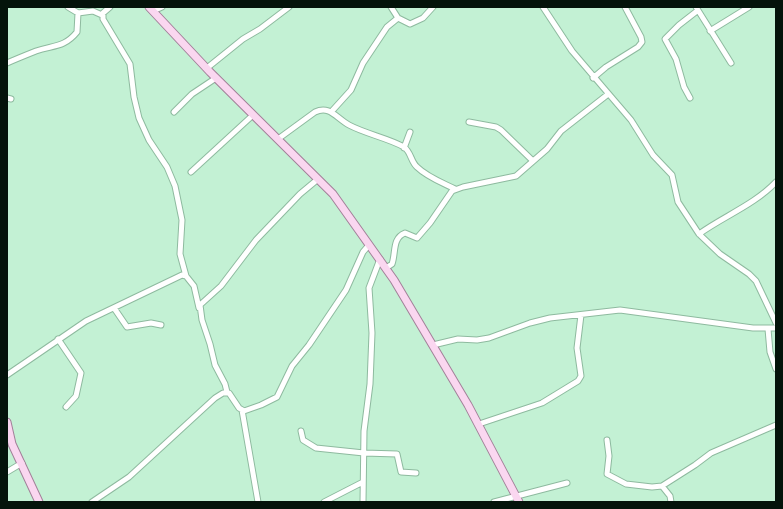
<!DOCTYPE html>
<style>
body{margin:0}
#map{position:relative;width:783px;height:509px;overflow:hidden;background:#c3f1d4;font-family:"Libre Baskerville",serif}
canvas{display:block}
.frame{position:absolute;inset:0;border:8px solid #04130a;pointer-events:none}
</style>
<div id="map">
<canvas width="783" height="509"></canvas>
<div class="frame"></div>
</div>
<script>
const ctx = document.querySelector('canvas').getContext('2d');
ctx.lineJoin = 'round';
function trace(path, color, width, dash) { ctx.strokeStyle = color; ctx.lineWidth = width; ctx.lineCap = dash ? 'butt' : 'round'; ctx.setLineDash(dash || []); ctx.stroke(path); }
const minor = new Path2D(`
 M68,7L78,13L93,11L102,15
 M110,7L103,13V19L130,64L134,97L139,118L149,140L167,167L175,186L182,220L180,254L186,276
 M391,7L398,18L410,24L423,18L433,7
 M543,7L572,51L631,120L653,155L672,175L678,202L699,234L720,254L749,274L756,281L776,323
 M696,7L731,63
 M153,11L162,7
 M710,31L749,7
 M7,63C16,59 26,55 36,51C53,45 64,48 77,32L78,13
 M207,68L243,39L260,29L289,7
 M593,78L606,67L638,47L642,42L641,37L625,7
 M7,98L11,99
 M690,98L684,87L676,59L665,39L679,25L697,11
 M332,111L351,90L363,63L387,27L398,18
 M174,112L192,94L216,78
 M469,122L496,127L501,130L533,161
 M278,139L315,112C330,105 336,118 349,125C366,134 388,138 404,147C411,152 411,162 417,167C427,177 443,183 455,189
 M404,148L410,132
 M191,172L253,115
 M699,234C724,216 754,205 776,182
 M386,268L392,264C396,253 392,238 405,233L417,238L430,223L452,191L463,187L516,176L547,149L561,131L607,95
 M114,308L127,327L151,323L161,325
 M768,329L770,352L776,369
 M58,339L81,373L76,396L66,407
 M433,345L458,339L477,340L489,338L530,323L550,318L620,310L753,328H776
 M7,375L86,321L182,275L186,276L194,286L199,308
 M227,392L225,384L215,365L210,344L202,320L200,305L221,286L256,240L300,194L318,179
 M242,410L258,502
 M479,424L542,403L578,381L581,376L577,348L581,315
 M301,431L303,440L316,448L364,453
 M607,440L609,456L607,474L626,484L652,487L662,486L695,465L711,453L776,425
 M364,453L397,454L401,472L416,473
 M7,472L22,463
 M662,486L670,496L671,502
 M92,502L129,477L215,398L223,393H229L239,408L244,411L261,405L277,397L292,366L309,345L346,290L363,252L369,245
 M324,502L363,482
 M363,502L364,431L370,384L372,333L369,288L380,259
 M494,502L567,483`);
const major = new Path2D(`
 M149,7L210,72L333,194L394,280L468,405L519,502
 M7,422L12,444L39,502`);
trace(minor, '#8eba9f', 7);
trace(major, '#a28199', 9);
trace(minor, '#fff', 5);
trace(major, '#fad7f0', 7);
</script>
